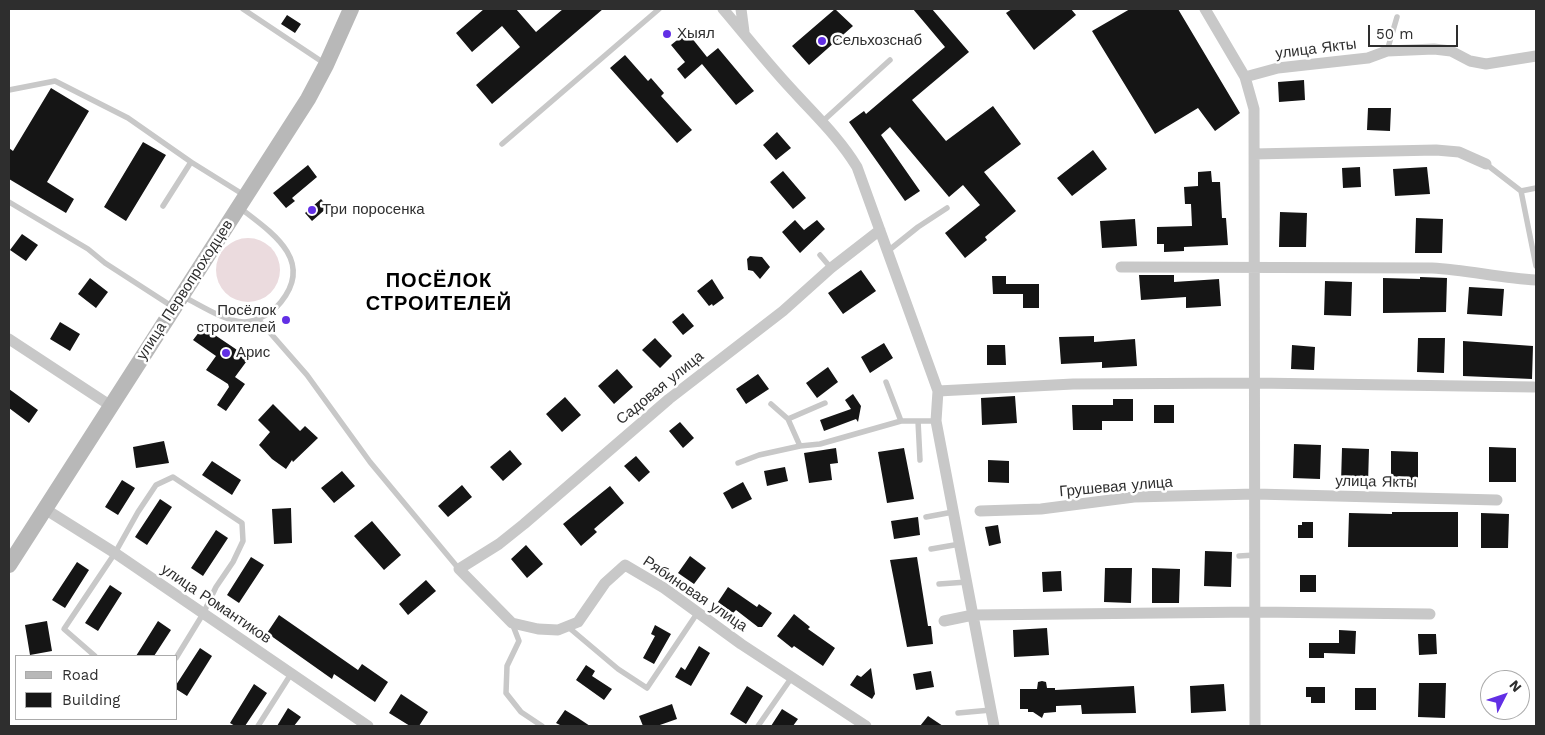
<!DOCTYPE html>
<meta charset="utf-8">
<style>
body{margin:0}
#map{position:relative;width:1545px;height:735px;overflow:hidden;background:#fff;font-family:"Work Sans",sans-serif}
canvas{display:block}
.frame{position:absolute;inset:0;border:10px solid #2e2e2e;pointer-events:none}
.legend{position:absolute;left:15px;top:655px;width:162px;height:65px;box-sizing:border-box;background:#fff;border:1px solid #ababab;margin:0;padding:6px 9px;list-style:none;font-size:15px;color:#2e2e2e}
.legend li{display:flex;align-items:center;gap:10px;height:25px}
.legend b{width:25px;border:1px solid #ababab}
.north{position:absolute;left:1480px;top:670px;width:50px;height:50px;box-sizing:border-box;background:#fff;border:1px solid #ababab;border-radius:50%;rotate:49deg;font-size:14px;font-weight:700;line-height:20px;text-align:center;color:#2e2e2e}
.north::after{content:'';display:block;margin:auto;width:18px;height:22px;background:#622fe5;clip-path:polygon(50% 0,100% 100%,50% 72%,0 100%)}
.scale{position:absolute;left:1368px;top:25px;width:90px;height:22px;box-sizing:border-box;border:2px solid #2e2e2e;border-top:0;padding-left:6px;font-size:15px;line-height:18px;white-space:nowrap;color:#2e2e2e;-webkit-text-stroke:4px #fff;paint-order:stroke}
</style>
<div id="map">
<canvas width="1545" height="735"></canvas>
<div class="frame"></div>
<ul class="legend">
<li><b style="height:6px;background:#b8b8b8"></b>Road</li>
<li><b style="height:14px;background:#151515"></b>Building</li>
</ul>
<div class="north">N</div>
<div class="scale">50 m</div>
</div>
<script>
const ctx = document.querySelector('canvas').getContext('2d');
ctx.lineJoin = 'round';
function fillPath(path, color) { ctx.fillStyle = color; ctx.fill(path, 'evenodd'); }
function trace(path, color, width, dash) { ctx.strokeStyle = color; ctx.lineWidth = width; ctx.lineCap = dash ? 'butt' : 'round'; ctx.setLineDash(dash || []); ctx.stroke(path); }
function write(font, color, halo, rows, align = 'center') {
  ctx.font = font + ' "Work Sans",sans-serif'; ctx.lineWidth = 5; ctx.setLineDash([]); ctx.textBaseline = 'middle'; ctx.strokeStyle = halo; ctx.fillStyle = color; for (const [text, x, y, turn = 0] of rows) {
    ctx.save(); ctx.translate(x, y); ctx.rotate((+turn || 0) * Math.PI / 180); ctx.textAlign = isNaN(turn) ? turn : align; if (halo) ctx.strokeText(text, 0, 0); ctx.fillText(text, 0, 0); ctx.restore();
  }
}
fillPath(new Path2D(`
 M216 270a32 32 0 1 1 64 0a32 32 0 1 1-64 0Z`), '#ebdbde');
fillPath(new Path2D(`
 M484,9H516L536,32L563,9H603L492,104L476,85L520,47L502,26L472,52L456,33Z
 M835,9L853,26L809,65L792,46Z
 M913,9H932L969,52L912,100L946,141L993,106L1021,144L984,172L1016,211L985,237L987,240L965,258L945,233L980,205L963,185L949,197L890,127L881,135L920,191L905,201L849,122L864,111L866,114L945,47Z
 M1012,9H1071L1076,15L1034,50L1006,13Z
 M1130,9H1178L1240,113L1215,131L1198,108L1155,134L1092,31Z
 M287,15L301,24L295,33L281,24Z
 M687,32L707,57L718,48L754,91L736,105L702,64L685,79L677,69L685,62L671,45Z
 M625,55L648,81L651,78L664,93L661,96L692,130L677,143L610,68Z
 M1304,80L1305,100L1279,102L1278,82Z
 M51,88L89,111L47,182L74,199L66,213L9,179V148L13,151Z
 M1368,108H1391L1390,131L1367,130Z
 M777,132L791,148L776,160L763,145Z
 M143,142L166,155L126,221L104,207Z
 M1093,150L1107,169L1072,196L1057,178Z
 M308,165L317,177L292,198L295,201L286,208L273,193Z
 M1360,167L1361,187L1343,188L1342,168Z
 M1427,167L1430,194L1395,196L1393,169Z
 M783,171L806,198L793,209L770,182Z
 M1211,171L1212,182H1220L1222,218H1226L1228,245L1184,247V251L1164,252V244H1157V227L1192,226L1191,204H1185L1184,187L1198,186V172Z
 M321,199L328,207L312,221L305,213Z
 M1280,212L1307,213L1306,247H1279Z
 M1416,218L1443,219L1442,253H1415Z
 M1135,219L1137,246L1102,248L1100,221Z
 M795,220L804,230L817,220L825,229L800,253L782,232Z
 M22,234L38,245L26,261L10,250Z
 M750,256L762,257L770,267L760,279L753,271L748,270L747,259Z
 M861,270L876,291L843,314L828,293Z
 M1139,275H1174V282L1219,279L1221,306L1186,308V297L1141,300Z
 M992,276H1006V284H1039V308H1023V294H993Z
 M1420,277L1447,278L1446,312L1383,313V278L1420,279Z
 M90,278L108,292L96,308L78,294Z
 M712,279L724,298L713,306L712,304L709,306L697,291Z
 M1325,281L1352,282L1351,316L1324,315Z
 M1469,287L1504,289L1502,316L1467,314Z
 M683,313L694,326L683,335L672,322Z
 M60,322L80,334L70,351L50,339Z
 M203,327L249,358L235,377L245,384L226,411L217,405L229,387L228,384L206,370L216,356L193,340Z
 M1094,336V342L1135,339L1137,366L1102,368V362L1061,364L1059,337Z
 M655,338L672,356L660,368L642,350Z
 M1418,338H1445L1444,373L1417,372Z
 M1463,341L1533,346L1532,379L1463,376Z
 M884,343L893,358L870,373L861,357Z
 M987,345H1005L1006,365H987Z
 M1292,345L1315,347L1314,370L1291,369Z
 M828,367L838,382L817,398L806,383Z
 M617,369L633,387L614,404L598,386Z
 M758,374L769,389L746,404L736,389Z
 M9,389L38,410L29,423L9,408Z
 M853,394L861,406L858,422L856,419L824,431L820,420L851,409L845,400Z
 M1015,396L1017,423L982,425L981,398Z
 M565,397L581,415L562,432L546,414Z
 M1113,399H1133V421H1102V430H1073L1072,405H1113Z
 M273,404L300,431L305,426L318,438L293,462L292,460L286,469L272,459L259,445L270,432L258,420Z
 M1154,405H1174V423H1154Z
 M680,422L694,438L683,448L669,431Z
 M164,441L169,463L136,468L133,447Z
 M1294,444L1321,445L1320,479L1293,478Z
 M1489,447L1516,448V482H1489Z
 M836,448L838,463L830,464L832,480L809,483L804,453Z
 M904,448L914,499L887,503L878,452Z
 M1342,448L1369,449L1368,484L1341,483Z
 M510,450L522,464L503,481L490,467Z
 M1391,451L1418,452V486H1391Z
 M636,456L650,472L639,482L624,466Z
 M988,460L1009,461V483L988,482Z
 M212,461L241,480L232,495L202,475Z
 M785,467L788,481L767,486L764,471Z
 M342,471L355,486L334,503L321,488Z
 M122,480L135,488L118,515L105,507Z
 M743,482L752,499L732,509L723,493Z
 M462,485L472,497L448,517L438,506Z
 M610,486L624,503L594,529L597,532L581,546L563,524Z
 M160,499L172,507L147,545L135,537Z
 M291,508L292,543L274,544L272,509Z
 M1392,512H1458V547H1348L1349,513L1392,514Z
 M1481,513L1509,514L1508,548H1481Z
 M918,517L920,535L894,539L891,521Z
 M372,521L401,555L384,570L354,536Z
 M1302,522H1313V538H1298V525H1302Z
 M998,525L1001,543L989,546L985,527Z
 M216,530L228,538L203,576L191,568Z
 M526,545L543,564L527,578L511,559Z
 M1205,551L1232,552L1231,587L1204,586Z
 M690,556L706,568L694,584L678,573Z
 M251,557L264,565L239,603L227,595Z
 M917,557L928,626H931L933,644L907,647L890,560Z
 M77,562L89,570L65,608L52,600Z
 M1105,568H1132L1131,603L1104,602Z
 M1152,568L1180,569L1179,603H1152Z
 M1061,571L1062,591L1043,592L1042,572Z
 M1300,575H1316V592H1300Z
 M426,580L436,591L408,615L399,604Z
 M110,585L122,593L98,631L85,623Z
 M728,587L757,607L759,604L772,613L762,627H758L736,610L733,613L718,602Z
 M794,614L810,627L808,629L835,648L823,666L794,646L792,648L777,636Z
 M279,615L358,670L362,664L388,682L375,702L334,674L332,679L267,633Z
 M47,621L52,651L30,655L25,625Z
 M158,621L171,630L158,650L154,656H136Z
 M655,625L671,634L654,664L643,658L655,636L651,634Z
 M1047,628L1049,655L1014,657L1013,630Z
 M1339,630L1356,631L1355,654L1324,653V658H1309V643H1339Z
 M1418,634H1436L1437,654L1419,655Z
 M699,646L710,653L691,686L675,677L681,667L685,670Z
 M200,648L212,656L187,696L176,689V685Z
 M586,665L595,671L592,676L612,689L604,700L576,680Z
 M871,668L875,694L872,699L850,685L857,675L861,677Z
 M931,671L934,687L916,690L913,674Z
 M1042,681L1046,682L1047,688H1055V690L1134,686L1136,713L1082,714L1081,705L1056,706V712L1044,713L1042,718L1033,712H1028V709H1020V689H1037L1038,682Z
 M1419,683H1446L1445,718L1418,717Z
 M254,684L267,693L245,726H235L230,723Z
 M1224,684L1226,711L1191,713L1190,686Z
 M747,686L763,696L746,724L730,714Z
 M1306,687H1325V703H1311V697H1306Z
 M1355,688H1376V710H1355Z
 M401,694L428,712L419,726H410L389,713Z
 M672,704L677,719L657,726H643L639,716Z
 M288,708L301,717L294,726H277Z
 M782,709L798,719L793,726H771Z
 M565,710L578,718L590,726H562L556,723Z
 M928,716L943,726H920Z`), '#151515');
trace(new Path2D(`
 M243,9L324,63
 M1387,51L1397,17
 M9,90L55,81L128,118L191,162
 M823,121L890,60
 M502,144L659,9
 M1486,164L1521,191L1536,188
 M1521,191L1536,266
 M9,202L88,249L105,263L173,307
 M163,206L191,162L244,195
 M888,251L918,227L947,208
 M820,255L831,268
 M184,297C202,306 224,321 244,322C257,322 273,312 281,302C315,260 271,232 240,208
 M258,319L307,375L370,462L459,569
 M886,382L901,421
 M825,403L788,419L800,446L820,444L901,421H936
 M771,404L788,419
 M918,421L920,460
 M738,463L759,455L800,446
 M926,517L953,512
 M931,549L960,544
 M1239,556L1255,555
 M939,584L967,582
 M512,623L519,641L507,666L506,693L521,712L542,726
 M567,626L618,669L647,688L698,612
 M95,656L64,629L115,553L138,512L156,485L173,477L242,523L243,541L233,562L216,587L203,614L176,658
 M958,713L991,710
 M258,726L291,674
 M758,726L792,677`), '#c8c8c8', 5.5);
trace(new Path2D(`
 M723,9C747,37 770,67 796,94C818,118 840,139 857,167L938,391L936,421L994,726
 M741,9L744,32
 M1205,9L1245,77L1254,109L1255,726
 M1245,77L1278,68L1368,58L1387,51L1434,49L1451,51L1470,61L1486,64L1536,56
 M1254,154L1436,150L1459,152L1486,164
 M1121,267L1432,268C1467,270 1501,278 1536,280
 M9,339L111,406
 M938,391L1073,384L1254,383L1534,387
 M45,509L115,553L368,726
 M980,511L1041,509L1134,497L1255,494L1497,500
 M944,621L973,615L1255,612L1430,614
 M866,726L741,644L664,588L625,565L605,583L578,622L558,630L538,629L512,623L459,569L499,544L524,524L669,399L783,311L831,268L880,230`), '#c8c8c8', 11);
trace(new Path2D(`
 M9,565L308,99L326,65L351,9`), '#b8b8b8', 16);
for (const [x, y, r, color] of [
 [667,34,5,"#622fe5"],
 [822,41,5,"#622fe5"],
 [312,210,5,"#622fe5"],
 [286,320,5,"#622fe5"],
 [226,353,5,"#622fe5"]
]) { const dot = new Path2D(); dot.arc(x, y, r, 0, 2 * Math.PI); ctx.fillStyle = color; ctx.fill(dot); trace(dot, '#fff', 2); }
write('15px', '#2e2e2e', '#fff', [
 ["Хыял",677,34],
 ["Сельхозснаб",832,41],
 ["Три поросенка",322,210],
 ["Посёлок",276,311,"right"],
 ["строителей",276,328,"right"],
 ["Арис",236,353]
], 'left');
write('15px', '#2e2e2e', '#fff', [
 ["улица Якты",1316,49,-7],
 ["улица Первопроходцев",185,290,-57],
 ["Садовая улица",660,388,-39],
 ["улица Якты",1376,482,1],
 ["Грушевая улица",1116,487,-5],
 ["Рябиновая улица",695,594,34],
 ["улица Романтиков",216,604,34]
]);
ctx.letterSpacing = '1px';
write('bold 20px', '#000', '#fff', [
 ["ПОСЁЛОК",439,281],
 ["СТРОИТЕЛЕЙ",439,304]
]);
ctx.letterSpacing = '0px';
</script>
